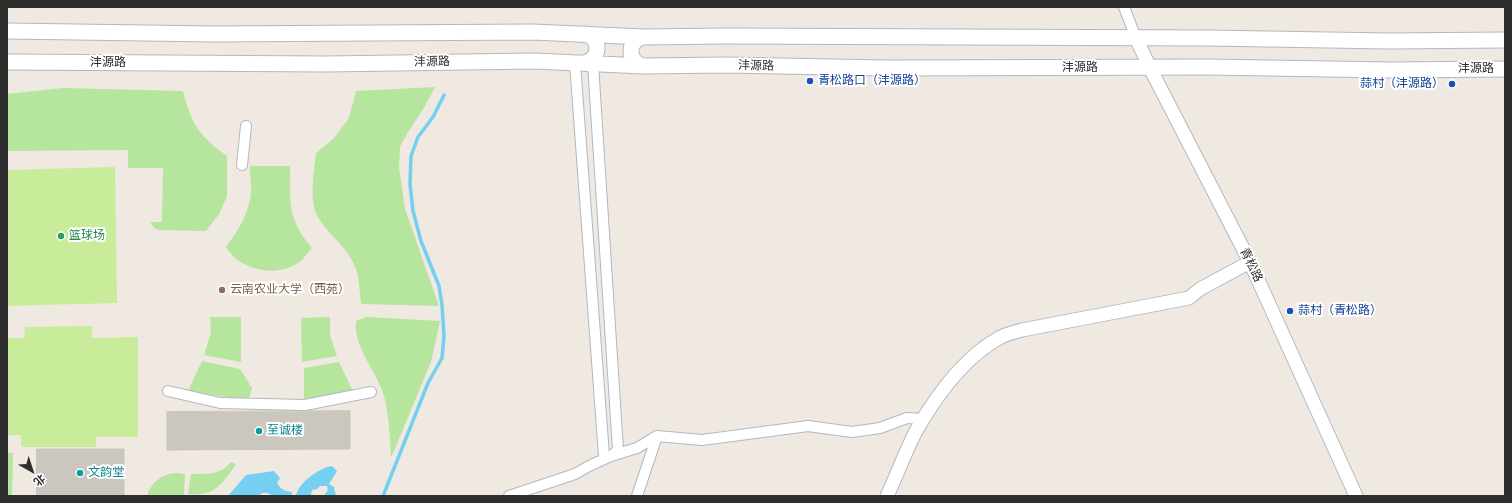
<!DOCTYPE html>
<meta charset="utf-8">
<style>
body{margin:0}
#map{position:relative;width:1512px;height:503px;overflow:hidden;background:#efe9e1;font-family:"Noto Sans","Noto Sans SC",sans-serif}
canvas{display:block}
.frame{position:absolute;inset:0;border:8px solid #2e2e2e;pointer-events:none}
.north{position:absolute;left:12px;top:451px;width:40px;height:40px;-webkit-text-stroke:3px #fff;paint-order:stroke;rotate:141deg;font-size:11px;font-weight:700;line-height:16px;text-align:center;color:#2e2e2e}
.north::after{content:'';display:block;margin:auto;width:14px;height:18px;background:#2e2e2e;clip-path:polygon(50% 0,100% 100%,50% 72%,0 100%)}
</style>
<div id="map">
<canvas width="1512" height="503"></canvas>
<div class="frame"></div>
<div class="north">北</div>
</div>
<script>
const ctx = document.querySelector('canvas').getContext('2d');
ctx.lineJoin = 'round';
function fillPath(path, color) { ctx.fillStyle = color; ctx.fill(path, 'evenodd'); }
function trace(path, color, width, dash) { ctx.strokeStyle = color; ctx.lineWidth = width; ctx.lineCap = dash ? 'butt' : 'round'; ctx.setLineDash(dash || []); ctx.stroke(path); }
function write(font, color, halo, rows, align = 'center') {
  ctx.font = font + ' "Noto Sans","Noto Sans SC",sans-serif'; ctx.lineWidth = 4; ctx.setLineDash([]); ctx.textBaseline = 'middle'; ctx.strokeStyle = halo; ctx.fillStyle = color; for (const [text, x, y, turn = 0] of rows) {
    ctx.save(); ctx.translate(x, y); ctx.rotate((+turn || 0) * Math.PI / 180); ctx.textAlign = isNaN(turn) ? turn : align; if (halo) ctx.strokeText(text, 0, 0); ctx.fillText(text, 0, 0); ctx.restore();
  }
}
fillPath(new Path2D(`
 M435,87L425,106L408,132L400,147L399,167L405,209L439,306L361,304C359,288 360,271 350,257C342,243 320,226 315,211C310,194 314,170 316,153L334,138L349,118L356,91Z
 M63,88L183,91C191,124 200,137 227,156V196L219,214L206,231L159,230L154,228L150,222H162L163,168H128V150L7,151V94Z
 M250,166H290C290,203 287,218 312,248C309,252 305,256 302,260C285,275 257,273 239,261C234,258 230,252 226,247C238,231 250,212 251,191C251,183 250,174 250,166Z
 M210,317H241V362L204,355L211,333Z
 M330,317V335L337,356L302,362L301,318Z
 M367,317L440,321L431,362L391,458C390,437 389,416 384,396C377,371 353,348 356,321Z
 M202,361L240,369L252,388L249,399L231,398L188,391Z
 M339,362L353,391L304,400V368Z
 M7,453H13L12,496H9L7,494Z
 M231,462L236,464C222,484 215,497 188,494L191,474C206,474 221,475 231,462Z
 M176,473L185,474L184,494L180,496H147C151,482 162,474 176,473Z`), '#b6e59e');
fillPath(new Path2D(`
 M115,167L117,303L7,306V170Z
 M92,326V338L138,337V437H96V447H21V435H7V338H24L25,327Z`), '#c9ec9a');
fillPath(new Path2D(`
 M332,466L337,471L329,484L334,487L336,496H324C326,492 329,491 327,486H320L317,489L312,490L311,495L314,496H296C298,483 319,468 332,466Z
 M274,471L280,478L277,483C281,490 285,491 292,492L291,496C286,495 280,497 275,496C267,494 266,489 258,496H228L246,475Z`), '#75cff0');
trace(new Path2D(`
 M383,496L428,383L442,358L444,336L442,305L439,286L421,241L413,211L410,184L411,156L418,137L433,117L444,95`), '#75cff0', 3.5);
const building = new Path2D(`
 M350,411V449L167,450V412Z
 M37,449H124V496H37Z`);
fillPath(building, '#cbc7bf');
trace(building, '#cbc5ba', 1);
const minor = new Path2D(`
 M1124,7L1136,38
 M575,63L604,456H611L618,450L593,64
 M242,165L246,126
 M168,391L220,403L305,405L371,392
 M509,496L575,474L589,466L611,456L637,448L657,436
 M637,496L657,436L702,440L808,426L852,432L880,428L907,418L924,419`);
const tertiary = new Path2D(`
 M1136,38L1150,68L1250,262L1356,496
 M887,496C897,475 905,452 916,431C936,396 963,358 999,338C1006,334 1015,332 1022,330L1189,298L1200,289L1250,262`);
const secondary = new Path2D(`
 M7,31L214,34L533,32L643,37L727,36L1208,38L1389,41L1505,40
 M7,62L326,64L535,61L643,66L726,65L888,68L1208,67L1390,70L1505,69
 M585,63C600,58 602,39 585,34
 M643,66C627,61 627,41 643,37`);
trace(minor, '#b4b7c1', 12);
trace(tertiary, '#b4b7c1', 15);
trace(secondary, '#b4b7c1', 17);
trace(minor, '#fff', 10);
trace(tertiary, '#fff', 13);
trace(secondary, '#fff', 15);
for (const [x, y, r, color] of [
 [810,81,4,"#1a4fb4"],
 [1452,84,4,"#1a4fb4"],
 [61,236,4,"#2e9e5b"],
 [222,290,4,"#8d6e63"],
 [1290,311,4,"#1a4fb4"],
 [259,431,4,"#0f9aa8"],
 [80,473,4,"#0f9aa8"]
]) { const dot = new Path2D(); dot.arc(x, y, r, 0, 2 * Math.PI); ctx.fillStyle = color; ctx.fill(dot); trace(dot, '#fff', 1.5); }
write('12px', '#2e2e2e', '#fff', [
 ["沣源路",432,62,-1],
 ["沣源路",108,63],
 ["沣源路",756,66,1],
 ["沣源路",1080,68],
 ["沣源路",1476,69],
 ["青松路",1251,265,64]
]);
write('12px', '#164399', '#fff', [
 ["青松路口（沣源路）",818,81],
 ["蒜村（沣源路）",1444,84,"right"],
 ["蒜村（青松路）",1298,311]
], 'left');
write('12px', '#27864d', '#fff', [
 ["篮球场",69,236]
], 'left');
write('12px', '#785e54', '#fff', [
 ["云南农业大学（西苑）",230,290]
], 'left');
write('12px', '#0d838f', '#fff', [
 ["至诚楼",267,431],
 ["文韵堂",88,473]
], 'left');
</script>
